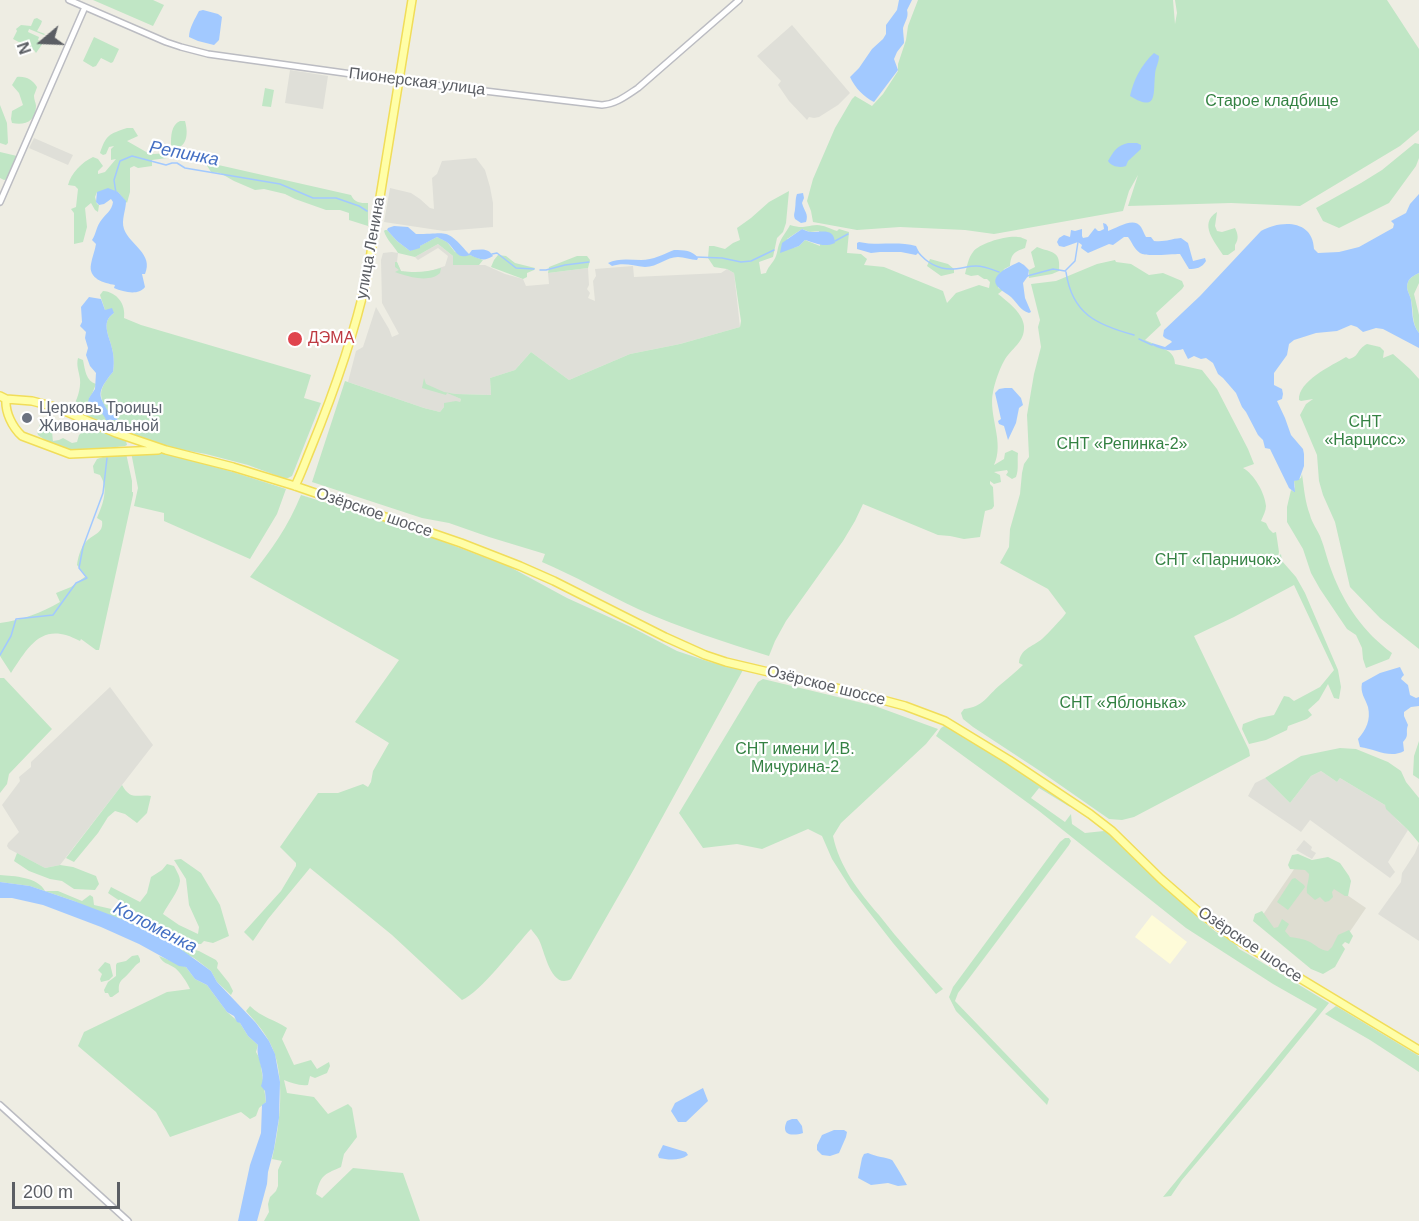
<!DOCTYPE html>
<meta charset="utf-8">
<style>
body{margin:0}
#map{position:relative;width:1419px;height:1221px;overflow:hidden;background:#eeede3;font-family:Arial,sans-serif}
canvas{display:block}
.north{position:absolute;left:12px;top:12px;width:60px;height:60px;-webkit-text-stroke:4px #fff;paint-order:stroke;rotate:251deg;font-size:16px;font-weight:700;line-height:24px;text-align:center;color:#5b5e64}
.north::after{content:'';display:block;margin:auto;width:21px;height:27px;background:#5b5e64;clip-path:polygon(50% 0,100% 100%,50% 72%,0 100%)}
.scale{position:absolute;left:12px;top:1182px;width:108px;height:27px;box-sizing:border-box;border:3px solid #5b5e64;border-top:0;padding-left:8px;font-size:18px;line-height:21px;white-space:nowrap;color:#5b5e64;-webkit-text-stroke:4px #fff;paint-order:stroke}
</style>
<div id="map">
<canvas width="1419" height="1221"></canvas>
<div class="north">N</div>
<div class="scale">200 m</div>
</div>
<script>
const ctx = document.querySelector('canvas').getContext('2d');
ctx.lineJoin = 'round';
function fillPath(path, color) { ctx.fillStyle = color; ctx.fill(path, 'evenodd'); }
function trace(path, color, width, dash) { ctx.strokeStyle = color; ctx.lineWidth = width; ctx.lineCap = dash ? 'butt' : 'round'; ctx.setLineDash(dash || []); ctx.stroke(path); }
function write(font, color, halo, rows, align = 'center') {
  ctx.font = font + ' Arial,sans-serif'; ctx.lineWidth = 4.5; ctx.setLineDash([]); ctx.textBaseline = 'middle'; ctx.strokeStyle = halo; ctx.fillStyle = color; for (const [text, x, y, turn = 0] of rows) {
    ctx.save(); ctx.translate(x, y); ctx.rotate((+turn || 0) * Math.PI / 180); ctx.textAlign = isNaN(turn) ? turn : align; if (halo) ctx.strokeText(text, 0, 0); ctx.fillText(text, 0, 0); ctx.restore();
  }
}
fillPath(new Path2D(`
 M1152,915L1187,942L1170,964L1135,937Z`), '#fefbd9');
fillPath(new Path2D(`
 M792,25L850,93L838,105L819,117L814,118L809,117L807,120L789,101L778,85L781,81L757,56Z
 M290,70L328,76L323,109L285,103Z
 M34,138L73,155L68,165L29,148Z
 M476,158L485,170L490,187L493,203V227L444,231L384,222L390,188L411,193L420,199L430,208L434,209L432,178L437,174L442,161Z
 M438,244L453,256V265H485L505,274L523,279L526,286L549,284L548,273L588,268L589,285L587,289L590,293L588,298L595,301L593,281L596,276L595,269L633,266L634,277L721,273L727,269L734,273L740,327L680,344L630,354L569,380L531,352L515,370L490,378L491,395L456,394L448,393L461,399L460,402L444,407L440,412L424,408L348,382L356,351L363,347L376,307L389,329L392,337L399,334L382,303L381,260L383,253L392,252L398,253L397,262L401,271L417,273L430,271L445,266L448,256L438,248L418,260L415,257Z
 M110,687L153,745L60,865L45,868L9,849L7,846L8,843L19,832L2,805L20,781L19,777L31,767V762Z
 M1321,771L1337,782L1340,778L1385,805L1398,821L1408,830L1388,862L1395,872L1390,878L1310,820L1301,832L1248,796L1255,783L1265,778L1290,803L1311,776Z
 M1304,840L1312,847L1311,850L1316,853L1312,859L1296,850Z
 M1419,843V941L1378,914L1401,882L1402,873L1415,853Z`), '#dfdfd8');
fillPath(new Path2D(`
 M1299,862L1366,908L1327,965L1260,919Z`), '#deddd1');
fillPath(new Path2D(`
 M93,0H153L164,5L153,26Z
 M918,0H1173L1175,24L1177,13L1175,0H1387L1419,49V130L1400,146L1300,206L1231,203L1128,206L1138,175L1129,191L1123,211L994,234L965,230L900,227L857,230L813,222L811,211L807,201L813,179L835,128L852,99L855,96L872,106L883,94L898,71V64L906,40L908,26Z
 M37,18L42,21L41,24L37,31L45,34L44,35L29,29L28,32L39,37L38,40L43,43L36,53L34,50L13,39L17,31L16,29L21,25L31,26L34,19Z
 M94,37L119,49L113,62L111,63L101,58L96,66L93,67L83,61Z
 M17,77C26,76 33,80 37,87C37,88 34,95 34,96C34,100 36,103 36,106C36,121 25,126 12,123L11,119L12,111L23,105L19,93L12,85Z
 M265,88L274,90L271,107L262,106Z
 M0,105L7,123L8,143L6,145L0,143Z
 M180,121H185C188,132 188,145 176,149L171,145C171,136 171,125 180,121Z
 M127,128H133L138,136L127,141L148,153L154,154L167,153V158L152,160V166L138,168L134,166L130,168V192L127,203L118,192H97L95,197L97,204L99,205L98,212L95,210L91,203L85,208L87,227L83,242L74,244V213L71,209L76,207L78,189L75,186L68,185C71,173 82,162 93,157L98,159L103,166L98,171V174L105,172L116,159L111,160V149L114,146L109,147L106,154L103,155L100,153C106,135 109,134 127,128Z
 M1415,143L1419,144V158L1416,166L1389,203L1339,228L1323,221L1316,208L1361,183L1382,170Z
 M0,152L17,156V159L8,179L4,180L0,178Z
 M206,164H214L351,195C355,203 360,203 368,203V226L349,220V213L340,210H326L295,199L285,194L264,189L255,190L234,181L220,173L211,172Z
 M789,191L786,223L783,232L777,238L773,257L759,262L761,274L766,273C768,267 771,265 774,260C778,254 777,248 780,242C783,235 787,231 790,225C804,229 804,226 817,225C823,225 831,229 837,231L839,229L849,232L847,253L861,254L867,259L864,265L884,267L943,291L947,303L956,293L979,285L989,288L990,282L987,279H984L978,275L971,276L965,274C967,267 968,258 973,252C979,243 1008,235 1018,237C1022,237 1024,239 1027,240L1025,248C1014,252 1011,254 1010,266L1004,269L998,288L1003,290L998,294C1007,301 1023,313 1024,326C1025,343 1011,348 1004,361C999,370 995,382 993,392C988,416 1005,442 994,465L1004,459L1005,453L1012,450L1018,453C1017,461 1019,469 1016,477L1012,479L1006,475L1008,472L1007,470L994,472L1000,475L1001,482L994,484L990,481V484L993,487L994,506L992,509L985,511L980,537L964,539L950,536L938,535L863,504L855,521L843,541L786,621L775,641L769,656C724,642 681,628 638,609C606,594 575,576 542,562L545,554L489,537L449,523L422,518L312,482L345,381L424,408L440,412L444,407V403L456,401L460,402L461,399L447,393L446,395L422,388L424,378L426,384L444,392L456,394L491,395L490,378L515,370L531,352L569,380L630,354L680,344L740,327L741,321L734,273L727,269L714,267L708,258L709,246H714L725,249L733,243L740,240L737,228L751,218L769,202ZM802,229L810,232L819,231L820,246L805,240L799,246L793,248L787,239Z
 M1217,212L1215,226L1217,231L1222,232L1235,228C1238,234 1239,239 1235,245V250L1228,255H1223C1215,242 1198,224 1217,212Z
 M385,230H387L397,241L410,251L437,237L447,242L455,252L470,255L483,260L479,265H453V256L438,244L415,257L398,253C394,246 386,239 384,231Z
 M1037,247C1052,253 1061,250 1059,271L1052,274L1029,278V270L1035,267L1031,252Z
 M498,255L506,256L515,263L535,268L534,270L527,273V277L523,279L491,267L494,260Z
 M577,256H587L590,260L588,268L548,273L549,267Z
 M930,259L948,264L954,269V273L941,276L927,266Z
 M1115,260L1116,262L1131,264L1149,275L1163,273L1182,281L1184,286L1182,289L1156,313L1161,325L1145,340L1152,343V345C1163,348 1175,351 1175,364L1202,370L1217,389L1248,449L1254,464L1243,468C1254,474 1265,493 1266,506C1266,511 1263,516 1261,521L1266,523L1269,529L1273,533L1276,532L1279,552L1278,557L1281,554L1282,561L1296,577L1305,593L1338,670L1341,687L1339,699L1334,698L1328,684L1319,700L1308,710L1312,715L1307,719L1288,726L1287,730L1266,740L1249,744L1242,729L1243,724L1259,718L1274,715L1284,696L1289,697L1294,701L1320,687L1334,670L1294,585L1234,617L1194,636L1249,750L1250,756L1134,817L1122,820L1109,819L1040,771L973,727L963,719L961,713L964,709C983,707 987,696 1000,685C1008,678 1016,672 1023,665L1019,663C1020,649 1032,647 1042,639C1050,632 1056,624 1063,617L1066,613L1048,589L1000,563L1009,547L1010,529L1020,494L1022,473L1024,464L1029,457L1027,415L1034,374L1041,347L1038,327L1040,320L1031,284L1056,281L1097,264Z
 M395,262H397L401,271C416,273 427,272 441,268L440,273C430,283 408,277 395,272L399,270L395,267Z
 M1419,273V283L1414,294L1419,315V333C1411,323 1414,312 1411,300C1410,294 1405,289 1408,282C1410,277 1415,275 1419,273Z
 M103,291C117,292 126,304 124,318L141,325L311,375L304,398L321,403L292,476L288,478H283L248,465L206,454L172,448L115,431L113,427L84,416L73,408C77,399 81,389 80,379C79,371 76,366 78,358L83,360C85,370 86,381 96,384L92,394L89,398C96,409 104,419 117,420L112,412H108C102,401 98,395 104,384C107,380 109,376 113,372C114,366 114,359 113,353C111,338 99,323 114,313L107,310H105L100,295Z
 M1367,344L1380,347L1384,351L1383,358L1393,354L1410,369L1419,379V649L1380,618L1350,587L1335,522L1323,495L1319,481L1317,455L1300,415L1306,404L1313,399L1301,401L1299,400C1298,381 1331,366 1346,357L1349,359C1360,356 1356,350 1367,344Z
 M42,419C53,422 52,432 53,441L59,440L63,438L72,443L77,442L79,435L87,428L88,423L122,439L126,441L127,445L125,446L73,452L52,445L38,435L37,432Z
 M131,452H162L233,472L286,489L277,514L250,559L164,521V513L134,506L138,488Z
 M126,453L132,481V492H133V495L99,650H96L81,639L80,641C43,621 30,644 11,673L0,656V623C22,620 41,613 60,602L56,593L71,587L86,576L77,565C78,558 80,549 85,543C92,534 104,534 102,521L97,518C103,504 109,489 100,475L94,473L93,466L97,459L112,454Z
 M1302,474C1304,488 1305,502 1310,515C1312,523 1317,529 1320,536C1325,548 1327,560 1332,572C1344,604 1364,633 1392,653L1389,659L1366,668L1363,659L1362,648L1356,635L1347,629L1320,589L1311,573L1303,549L1287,522V507L1291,490L1294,492L1295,487L1294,481L1301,478Z
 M301,495L405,527L510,567L567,598L631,627L677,651L710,662L743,670L634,869L571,979C551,990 545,952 539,940C537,936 533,932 531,929C516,945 480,993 462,1000L392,935L310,868L268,919L253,941L244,932L281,891L296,866V863L280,847L318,793H338L363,784L368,787L371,782L373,771L389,743L355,722L399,660L250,577C271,550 288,527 301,495Z
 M0,678H4L52,729L9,774L7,784L0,793Z
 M763,679L875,706L938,729L926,744L841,823L833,836C839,866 859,892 879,915C899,941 921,965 943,989L936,994L893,943L851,889L832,859L822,836L808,829L762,849L737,844L703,848L679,813L758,682Z
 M944,726L952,728L1067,802L1070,807L1039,788L1031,798L1065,822L1071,814L1072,824L1085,833L1104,831L1107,832L1193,913L1216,932L1235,943L1239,949L1248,954L1329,1003L1268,1078L1182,1180L1171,1196L1163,1197L1317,1009L1273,984L1186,928L1039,811L936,736L941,728Z
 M1419,741V779L1413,775L1414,756Z
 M1340,748L1356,749L1388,762L1401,771L1406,782L1419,798V843L1408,830L1386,809L1385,805L1340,778L1337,782L1321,771L1311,776L1290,803L1265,778L1301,756Z
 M122,785C131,801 137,794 151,796L147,813L137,823L125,814L115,811L108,817L98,833L74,862L66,858Z
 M1065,838H1069L1071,841L1069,845L958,993L955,1001L1049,1099L1047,1105L956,1011L949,997L953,987L1060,842Z
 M17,853L45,868L60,865L73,867L96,876L99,884L95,890L74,889L62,881L50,879L29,871L14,861Z
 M1298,854L1312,860L1328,857L1340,863L1349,876L1351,881L1348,896H1345L1334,889L1332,892L1333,897L1329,901L1325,902L1320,897L1315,900L1307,893C1306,886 1309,881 1309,874L1305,870L1290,869L1288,865L1292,855Z
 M181,859L201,873L220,905L229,936L213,943L204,941L201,944H191L145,918L108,893L111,887L140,902L147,893L151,877L162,870L167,864L174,866C176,870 180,876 180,881C179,891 168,904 163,914L179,925L198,934L199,927L189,905L186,879L174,860Z
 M0,875C14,876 38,877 45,891H58L82,901L90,895L93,897L94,905L120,911L142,920L172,937L187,948L199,951L216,960L218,963L217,968L229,983L233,991L231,995L217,982L211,971L194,958L74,901L30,886L0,882Z
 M1295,878L1304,885L1305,887L1288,910L1277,902L1292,879Z
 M1262,911L1274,928L1278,927L1282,919L1289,924L1285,931L1290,937C1297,938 1304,939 1310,942C1317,946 1320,950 1328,951L1332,947L1338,935L1349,930L1353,936L1349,944L1345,942L1342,945L1345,949L1335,967L1323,974L1311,969L1253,921L1255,914Z
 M138,955L140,959V962C134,966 133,969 128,974C122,981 118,980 119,992L112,997H110L108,993H105L104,990L108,982L116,976V965L117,963L126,961L132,956Z
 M159,956L186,967L195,979L207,985L227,1012L240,1023L248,1036L258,1045L256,1052L260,1059L266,1102L259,1108L256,1116L250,1119L241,1112L170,1137L156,1112L78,1046L84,1032L167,992L190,989C187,982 180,972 175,968C168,963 163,964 159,956Z
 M105,962L110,964L113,976L109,980L101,982L100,979L102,974L98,970Z
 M250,1006C262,1018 274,1019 287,1028L282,1039L294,1065L311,1060L317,1069L329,1062L330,1066L327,1073L315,1078L310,1076L308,1085C299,1086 292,1083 284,1080L287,1093L314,1097L328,1114L348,1104L352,1108L357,1137L344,1154L341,1167C323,1175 321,1175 316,1194L322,1198L353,1168L403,1173L420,1221H264L269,1212L268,1204L270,1197L276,1191L278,1186V1170L282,1161L272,1159C280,1125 287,1073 269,1041C263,1030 254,1020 246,1011Z
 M1336,1006L1419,1056V1072L1370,1040L1325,1014Z`), '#c0e6c5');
fillPath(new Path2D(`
 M899,0H912L907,10C909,17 905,21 903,28C903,33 904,38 904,43L897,52L894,59L898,70L874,102C864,97 855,88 850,77L859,68L872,49L883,39L886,34V25L897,10Z
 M203,10L218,14L222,17L219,40L214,45L198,41L189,37C189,28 195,19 199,11Z
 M1154,53L1159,56C1159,63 1155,68 1155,75C1153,94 1158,113 1130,96C1134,79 1141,65 1154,53Z
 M1128,143H1137L1141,145V149L1128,161L1126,166C1120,168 1112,167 1108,161C1114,151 1116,146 1128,143Z
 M108,188L118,192L126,201C126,210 121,220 124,229C130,245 154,254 145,274H142L145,287C138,296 124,292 114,288L115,285C104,283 88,279 91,264C92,257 95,251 96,244L92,240C96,234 96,228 100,222C105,214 112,211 113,202L111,199L104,204L99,205L96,202L97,192Z
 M803,193L804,198L802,203C804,211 809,214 806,222L801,223L795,219C793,214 795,213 795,209C796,203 795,200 797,194Z
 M1419,194V273C1415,275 1410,277 1408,282C1405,289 1410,294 1411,300C1413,312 1411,323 1419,333V348L1383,329L1376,328L1363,332L1357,327L1351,325L1337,331L1316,333L1294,340L1289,344L1287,355L1274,373V385L1282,389L1283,394L1282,399L1277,401L1285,418L1291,435L1303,449L1304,454V466L1299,480L1294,481L1295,492H1294L1289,488L1270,449L1265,448L1263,440L1258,435L1246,412L1242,407L1236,393L1223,378L1218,374L1213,363L1206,358L1201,359L1194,356L1188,359L1183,349C1173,352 1161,350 1152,345V343L1165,347L1172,342C1170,339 1166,340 1163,336L1164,330L1200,296L1261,231C1280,220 1313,219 1314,249L1318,253L1339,252L1359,247L1393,228L1394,224L1391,221L1406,213L1410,204Z
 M1103,223L1106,224L1108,227V231C1117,228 1134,216 1141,227C1143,230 1144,234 1146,237H1151L1154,241C1167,242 1169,239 1181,238L1188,243L1193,261L1205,258L1206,261C1202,268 1196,269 1189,269L1180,254C1171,254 1146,257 1140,253C1134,249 1132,242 1128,237H1124L1113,245L1109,244L1088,253L1081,248L1082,245L1078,242L1064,247L1059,246L1057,242L1059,238L1064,235L1070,237L1071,230L1075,231L1082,229V236L1083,238L1088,237L1095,228L1098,231H1100L1104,229Z
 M394,226L408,227L416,234C449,234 445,227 469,254L472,250C480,250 488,247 493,256C484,262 479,259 470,255C458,259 457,253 450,245C447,241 442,240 437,237L420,246V248L410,251L397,241L387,230L388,228Z
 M802,229C805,230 808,232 812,232C823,232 834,228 835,243C823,248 816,243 805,240L799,246L780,253L782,243Z
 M859,242C876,246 899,241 916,246L919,252L916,255L901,252H880L871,253L857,249V243Z
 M674,250C684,250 692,250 698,258L697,260C691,260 684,257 678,257C666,257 658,267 645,267C633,266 624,262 612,266L608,263C618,258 630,260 641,260C653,260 664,254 674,250Z
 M1019,262L1024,265L1029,270L1028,276L1023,283L1025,298L1031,312L1029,313C1020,310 1018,304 1011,297C1008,294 1003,292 999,288C986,276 1011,266 1019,262Z
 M89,297L101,299L105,310L112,308L114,313C99,323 111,338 113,353C114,359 114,366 113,372C109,376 107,380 104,384C97,396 102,400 108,411H112L118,420H106C104,412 93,408 88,402L89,398L95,389L96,373L90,366L86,355L88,348L85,338L86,332L80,326L82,322L81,307Z
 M1005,388H1012L1021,398L1023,405L1019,408L1016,423L1008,440L1004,426L999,424L998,421L1001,419L995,393L999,389Z
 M1400,667L1404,675L1402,677L1401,679L1408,685L1410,695L1416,698L1419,697V706L1411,707L1404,712V716L1408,725C1405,733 1410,735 1403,742L1404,751C1390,759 1375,749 1360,747L1358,739C1366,730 1371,720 1368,707C1365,698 1360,693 1362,683L1380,673Z
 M0,882L30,886L74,901L124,920L175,945L211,971L217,982L256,1023L269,1041L275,1054L280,1082L279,1118L274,1149L268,1172L267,1184L257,1221H238L250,1165L261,1133L262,1105L266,1102L265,1091L261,1086C267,1072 255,1058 258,1045L248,1036L240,1023L237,1022L234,1016L227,1012L207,985L195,979L186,967L179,966L139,944L101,927L43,905L12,898H0Z
 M703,1088L708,1101L686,1122H678L671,1111L675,1103Z
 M792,1119H797L802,1126L803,1133C793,1136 780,1136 787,1121Z
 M834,1130H844L847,1132L846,1137L839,1153L830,1156L822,1155L817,1150V1145L822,1135Z
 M663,1145L686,1152L688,1155C680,1161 668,1160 659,1158L658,1155Z
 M868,1153C876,1157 886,1157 892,1160C894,1162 905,1181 907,1185L898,1186L888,1183L871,1185L858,1178L862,1158L864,1154Z`), '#a2c9ff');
trace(new Path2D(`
 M116,193L114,180L120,161L132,156L166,165L172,163H177L185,168L280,184L313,198H336L359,206L367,211
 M835,241L848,234
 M918,252C926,262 938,269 951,269C960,269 968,266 976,266C984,266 991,269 999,272
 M492,254L497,253L516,268L534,269
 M696,257L722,258L741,262L751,261L774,250
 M540,270H546L565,265L589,262
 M1066,272C1072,314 1097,325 1134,335
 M1027,276L1053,269L1065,271L1075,261L1078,242
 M1139,339L1152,345
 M0,655L11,636L16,619L53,615L76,583L87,578L79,568L83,547L103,493L107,458`), '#a2c9ff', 1.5);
const minor = new Path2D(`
 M69,0L166,42L181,47L208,54L409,82L602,105C616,104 626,96 638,88L739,0
 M0,202L85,7
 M0,1105L128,1221`);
const major = new Path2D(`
 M0,396L6,399L32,401L55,407L116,433L166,450L233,467L295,486L461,543L520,566L554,581L665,637L705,655L726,662L849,691L905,706L945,721L1009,760L1090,814L1112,831L1161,879L1200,913L1233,937L1278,965L1419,1050
 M6,399C5,412 12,427 22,436L70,454L158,450
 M295,486C301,474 306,460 311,448C334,392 354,336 367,277L412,0`);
trace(minor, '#bbbcc2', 8);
trace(major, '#f1dd59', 10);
trace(minor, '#fff', 5);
trace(major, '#fffea7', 7);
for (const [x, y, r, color] of [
 [295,339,8,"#e0444e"],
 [27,418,6,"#6b7280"]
]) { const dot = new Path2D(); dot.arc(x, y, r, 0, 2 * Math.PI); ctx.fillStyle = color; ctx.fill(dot); trace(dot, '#fff', 2); }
write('16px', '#5b5e64', '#fff', [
 ["Пионерская улица",417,82,7],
 ["улица Ленина",371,248,-80],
 ["Озёрское шоссе",374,513,19],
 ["Озёрское шоссе",826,686,14],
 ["Озёрское шоссе",1250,945,34]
]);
write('16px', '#348243', '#fff', [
 ["Старое кладбище",1272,102],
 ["СНТ",1365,423],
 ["«Нарцисс»",1365,441],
 ["СНТ «Репинка-2»",1122,445],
 ["СНТ «Парничок»",1218,561],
 ["СНТ «Яблонька»",1123,704],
 ["СНТ имени И.В.",795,750],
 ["Мичурина-2",795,768]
]);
write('16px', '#be3a42', '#fff', [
 ["ДЭМА",308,339]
], 'left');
write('16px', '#5b616d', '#fff', [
 ["Церковь Троицы",39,409],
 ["Живоначальной",39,427]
], 'left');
write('italic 18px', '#446fc3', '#fff', [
 ["Репинка",184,154,11],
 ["Коломенка",155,928,27]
]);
</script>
